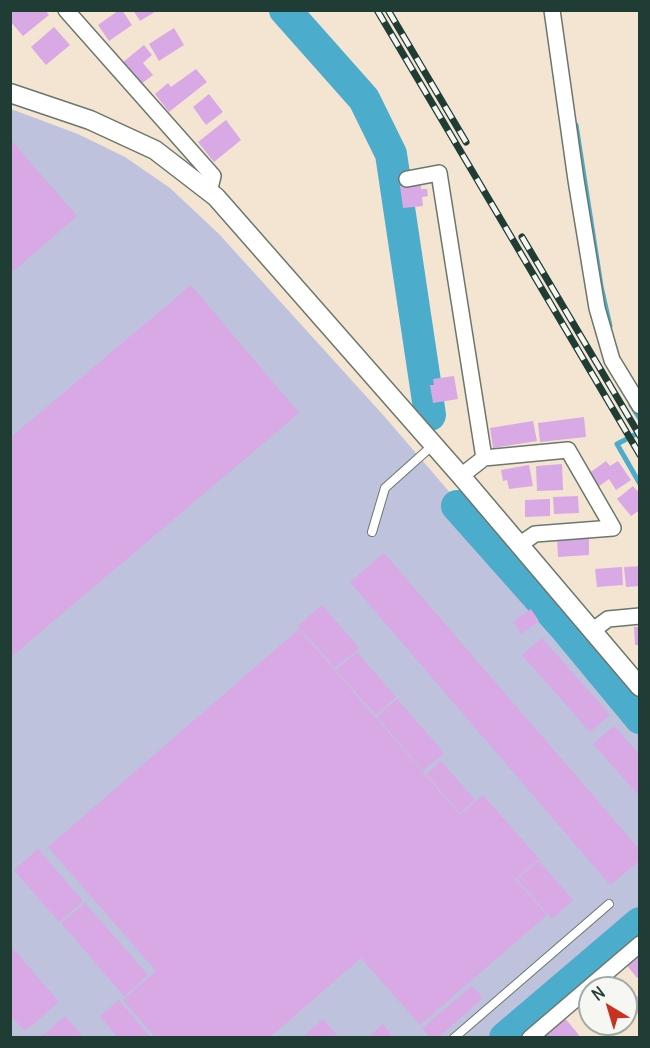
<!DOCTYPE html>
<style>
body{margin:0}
#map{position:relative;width:650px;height:1048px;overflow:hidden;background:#f4e5d2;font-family:Delius,sans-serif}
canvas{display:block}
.frame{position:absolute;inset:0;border:12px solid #1f3d34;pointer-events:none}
.north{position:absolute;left:578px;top:976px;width:60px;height:60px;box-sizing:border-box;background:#f6f6f2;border:2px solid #a0aca6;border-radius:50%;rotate:322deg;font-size:16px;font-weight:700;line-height:24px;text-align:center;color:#1f3d34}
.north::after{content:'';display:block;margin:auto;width:21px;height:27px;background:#c8321e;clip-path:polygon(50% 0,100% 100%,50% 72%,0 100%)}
</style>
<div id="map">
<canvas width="650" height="1048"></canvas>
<div class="frame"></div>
<div class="north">N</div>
</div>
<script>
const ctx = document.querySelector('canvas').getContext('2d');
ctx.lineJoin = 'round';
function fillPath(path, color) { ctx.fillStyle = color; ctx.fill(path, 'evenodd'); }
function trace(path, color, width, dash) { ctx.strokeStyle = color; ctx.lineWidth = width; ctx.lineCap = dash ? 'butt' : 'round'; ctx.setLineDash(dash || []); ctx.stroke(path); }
fillPath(new Path2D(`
 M11,109L78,134L125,157L170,188L219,234L384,416L458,502L453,507L640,725L639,912L494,1037L11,1038Z`), '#bfc2dd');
trace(new Path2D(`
 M576,125L601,286L610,326
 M631,405L640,419
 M640,432L617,444L640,484`), '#4caccb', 5);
trace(new Path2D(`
 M285,10L364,99L391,154L430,415
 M457,506L568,631L640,718
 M505,1038L640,923`), '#4caccb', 32);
fillPath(new Path2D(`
 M10,10H45L49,15L23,36L10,21Z
 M119,10H122L132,25L109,41L98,25Z
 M133,10H158L140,21Z
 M54,27L70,45L46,65L31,47Z
 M174,28L184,45L159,61L149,44Z
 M144,45L152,55L143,63L153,75L141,84L123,62Z
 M196,69L207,82L169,112L155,94L168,83L171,87Z
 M209,94L223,112L206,125L193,107Z
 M226,120L241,140L214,162L198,142Z
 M10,139L77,216L10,274Z
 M421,183V189H427L428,196L422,197L423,206L403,208L400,186Z
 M191,285L299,413L10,658V438Z
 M454,376L458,399L433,403L430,385H434L433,379Z
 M584,417L586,437L540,442L538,423Z
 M533,421L537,441L493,448L490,428Z
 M606,461L610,466L618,461L631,480L616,490L609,479L598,487L588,474Z
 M562,464L563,490L537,491L536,466Z
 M529,465L533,486L509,489L507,480L503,481L501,470Z
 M633,486L640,494V510L631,516L617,499Z
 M578,496L579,513L554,514L553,497Z
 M550,499V516L525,517V500Z
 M589,537V555L558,557L557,538Z
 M384,553L640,850V860L610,885L350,582Z
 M640,566V586L626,587L624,567Z
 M622,567L623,585L597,587L595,569Z
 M322,605L359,648L335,668L298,626Z
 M531,609L539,621L521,634L513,622Z
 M634,627H640V645H635Z
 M299,629L460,815L483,795L539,859L515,879L547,915L420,1025L361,958L269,1038H156L123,1000L156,971L48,847Z
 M542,638L610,715L590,732L522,655Z
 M357,652L396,697L376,715L336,670Z
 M397,699L444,753L423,771L377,717Z
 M614,726L640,755V797L593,744Z
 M441,761L475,800L460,813L426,774Z
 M38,849L83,901L59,922L14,870Z
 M539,861L573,900L552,919L517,879Z
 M85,903L148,975L124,996L61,923Z
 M10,945L59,1002L25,1031L10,1015Z
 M640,951V976L637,978L625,963Z
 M472,986L483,998L438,1038H430L422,1028Z
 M636,996L640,997V1014L632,1012Z
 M119,1000L151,1038H118L100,1016Z
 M65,1016L84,1038H40Z
 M564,1017L579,1035L576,1038H547L544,1034Z
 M323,1019L340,1038H301Z
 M383,1024L394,1038H367Z
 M605,1024H620L618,1031L604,1029Z`), '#d8a9e5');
const service = new Path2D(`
 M372,532L385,488L433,445
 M454,1038L609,904`);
const minor = new Path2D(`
 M66,10L213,176L209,192
 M552,10L576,180L597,308L612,360L640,406
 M407,179L439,173L484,458L461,476
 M484,458L568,450L613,528L535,534L519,545
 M592,631L608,619L640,616
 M530,1038L640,944`);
const tertiary = new Path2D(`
 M10,93L90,120L155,150L216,197L461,476L640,687`);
trace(service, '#6a786b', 10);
trace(minor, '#6a786b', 18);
trace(tertiary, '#6a786b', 21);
trace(service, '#fff', 8);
trace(minor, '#fff', 15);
trace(tertiary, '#fff', 18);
const rail = new Path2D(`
 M377,10L640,455
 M388,10L466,142
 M522,237L640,436`);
trace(rail, '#1f3d34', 7);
trace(rail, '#f6f6f2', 4.5, [14]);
</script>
